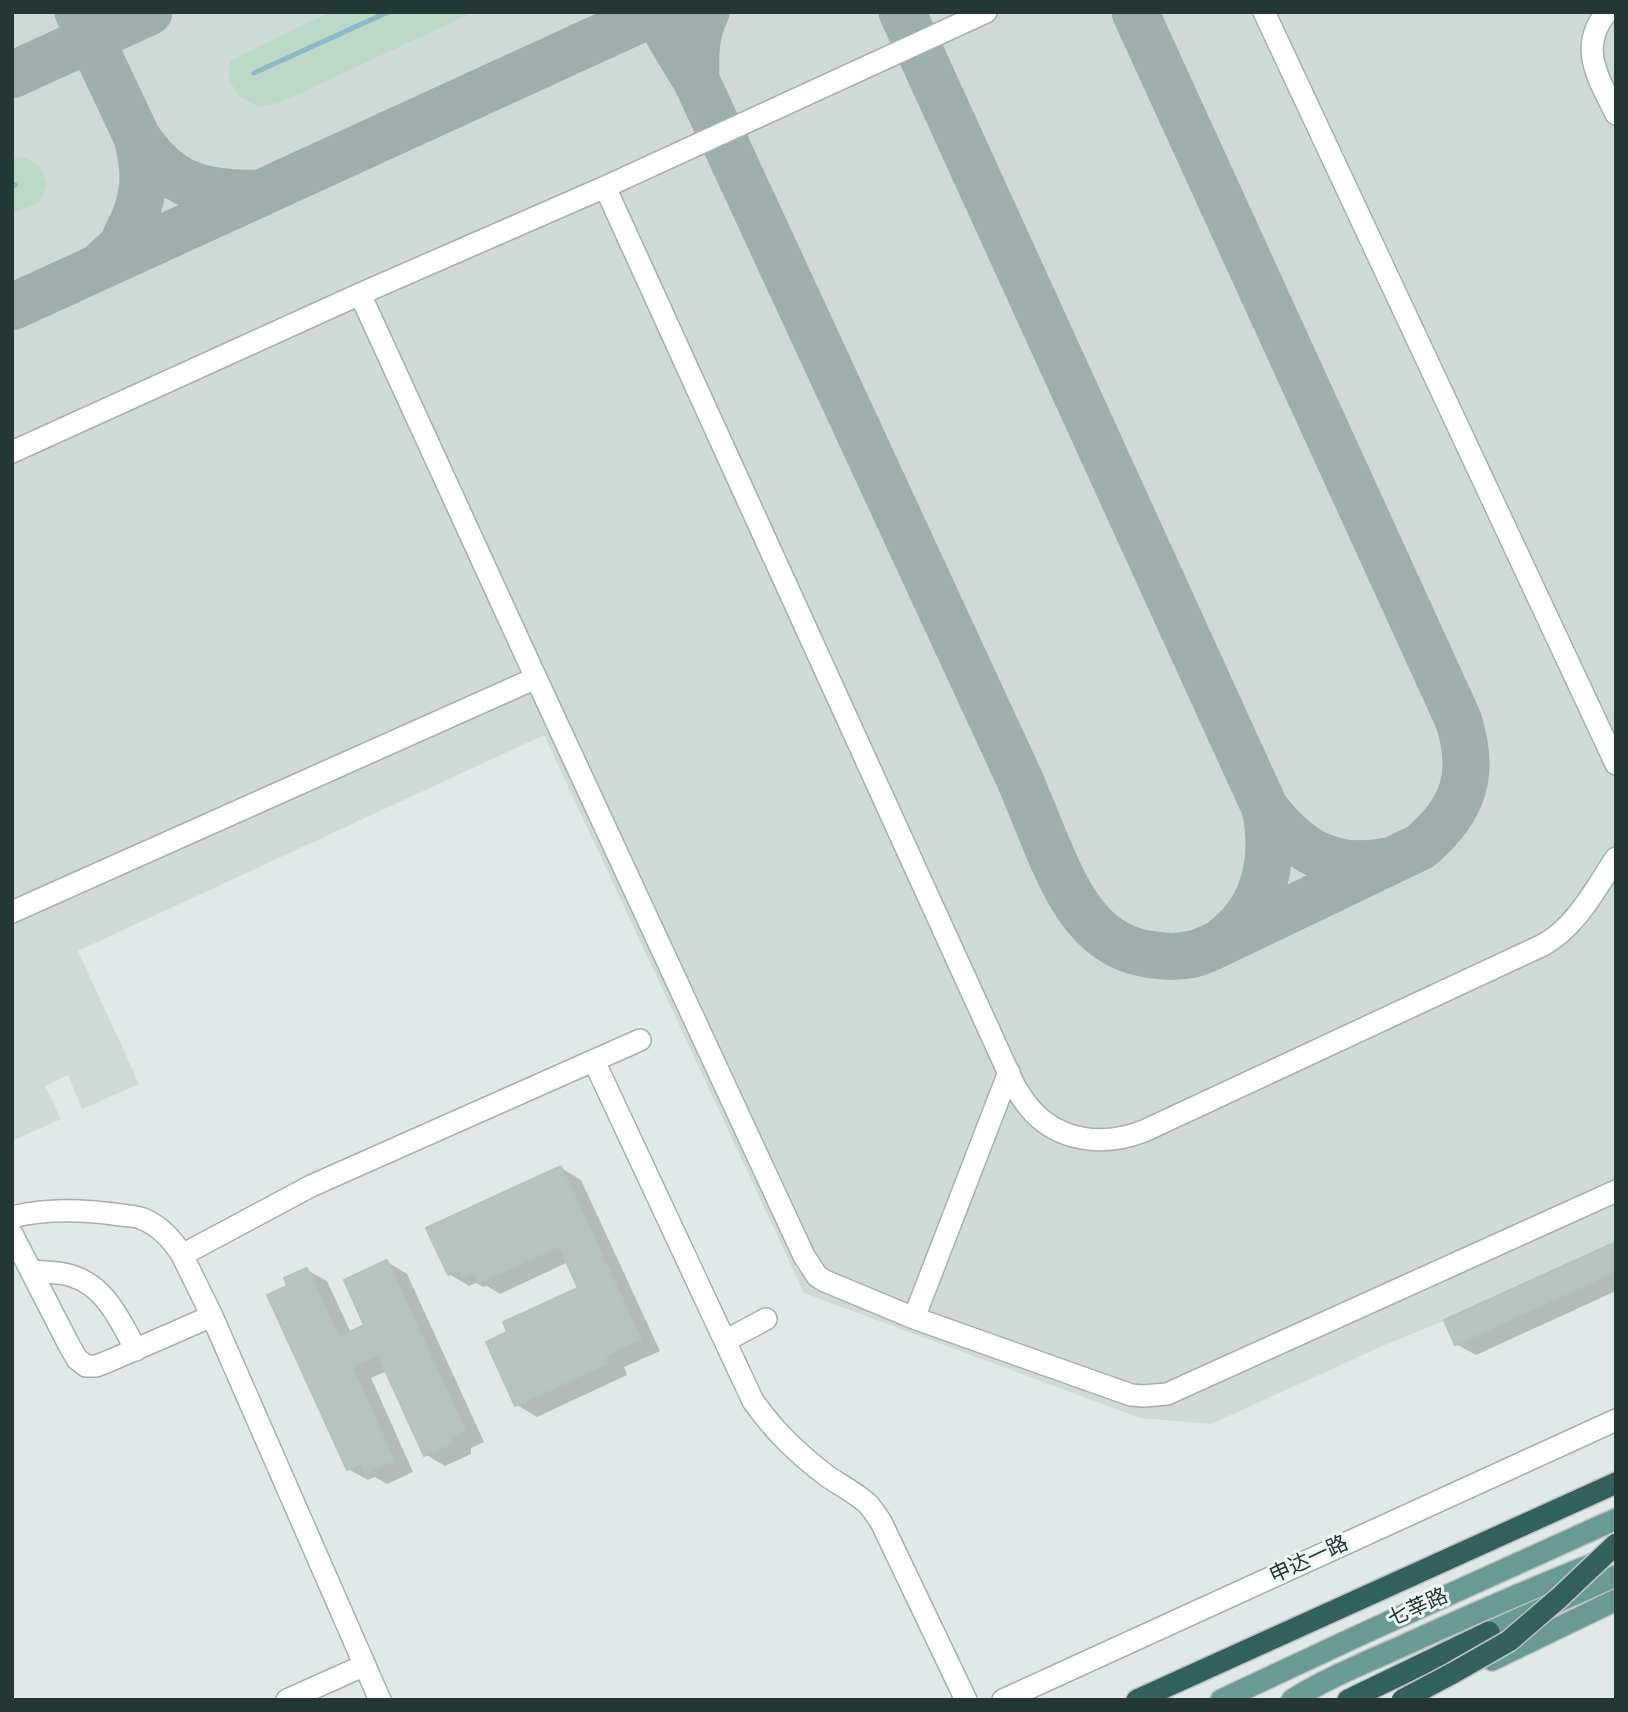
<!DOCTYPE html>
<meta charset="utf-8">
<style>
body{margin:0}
#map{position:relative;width:1628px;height:1712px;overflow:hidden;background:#e0e9e7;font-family:"Fira Sans Condensed",sans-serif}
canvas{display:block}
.frame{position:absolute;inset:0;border:14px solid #233835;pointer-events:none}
</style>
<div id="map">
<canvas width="1628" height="1712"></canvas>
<div class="frame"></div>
</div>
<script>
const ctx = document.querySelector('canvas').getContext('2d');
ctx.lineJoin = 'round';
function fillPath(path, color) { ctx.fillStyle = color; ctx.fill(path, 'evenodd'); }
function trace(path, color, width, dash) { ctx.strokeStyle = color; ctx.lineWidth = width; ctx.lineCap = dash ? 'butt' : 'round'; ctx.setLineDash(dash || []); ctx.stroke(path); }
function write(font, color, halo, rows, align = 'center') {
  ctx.font = font + ' "Fira Sans Condensed","Noto Sans SC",sans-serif'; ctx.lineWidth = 6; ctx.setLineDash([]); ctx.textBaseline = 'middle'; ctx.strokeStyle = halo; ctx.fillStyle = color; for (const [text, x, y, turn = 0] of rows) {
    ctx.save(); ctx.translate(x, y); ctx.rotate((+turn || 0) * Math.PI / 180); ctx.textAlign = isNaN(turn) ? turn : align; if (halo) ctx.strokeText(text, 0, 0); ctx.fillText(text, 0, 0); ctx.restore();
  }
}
fillPath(new Path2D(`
 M12,12H1616V1271L1455,1345L1444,1321L1387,1344L1211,1424L1140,1418L804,1293L544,735L78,951L139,1084L82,1109L68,1075L45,1086L61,1119L12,1141Z`), '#cfd9d6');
fillPath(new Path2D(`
 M330,12H474L281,102L259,107L239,96L229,79L230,61Z
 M22,156L40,166L47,184L39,202L12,213V159Z`), '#bcd8c7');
fillPath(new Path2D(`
 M561,1168L581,1180L660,1351L624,1367L627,1375L537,1417L517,1405L510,1333L581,1289L568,1262L500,1294L487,1286L483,1287L476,1283L469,1286L449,1274Z
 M1616,1244V1291L1476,1355L1456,1344Z
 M387,1262L407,1274L484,1442L471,1448V1454L445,1466L425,1454L387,1371L371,1378L413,1472L387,1484L375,1477L368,1480L348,1469L307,1270L327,1281L351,1333L367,1326Z`), '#0003');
trace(new Path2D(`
 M254,73L388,12
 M12,187L15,185`), '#8eb7c8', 5);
trace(new Path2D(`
 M78,12L137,137C169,186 204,195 261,193
 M655,12L696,80L1020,780C1029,802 1038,824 1047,846C1068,895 1093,950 1155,955C1167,957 1180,957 1193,954C1201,952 1210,948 1218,944L1420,847C1464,810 1476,774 1458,719L1135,12
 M902,12L1265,808C1275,856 1267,906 1226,938
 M12,75L149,12
 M696,80C695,56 695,34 706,12
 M101,265C107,259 115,253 121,246C124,242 126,236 128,232C146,198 146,172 137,137
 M12,307L656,12
 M1265,808C1298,851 1332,872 1388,861`), '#9eaeac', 47);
const building = new Path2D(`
 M561,1166L641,1339L605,1356L608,1363L515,1406L486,1342L507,1332L503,1322L578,1288L559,1246L479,1283L473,1272L462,1277L459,1270L448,1275L426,1228Z
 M1616,1242V1271L1455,1345L1444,1320Z
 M387,1260L465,1430L451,1436L452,1443L424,1456L378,1355L352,1367L394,1460L365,1473L361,1464L347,1470L267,1295L287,1286L284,1278L307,1268L339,1337L364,1325L344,1280Z`);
fillPath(building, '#b6c4c0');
trace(building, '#b4c2be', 2);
const minor = new Path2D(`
 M1264,12L1616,764
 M1607,12C1577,47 1599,79 1616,114
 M605,187L1015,1087C1019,1093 1023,1100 1028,1106C1057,1142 1103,1147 1144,1131L1543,945C1577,926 1595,889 1616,858
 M360,294L536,678L804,1256L817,1276L825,1281L914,1318L1131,1395L1143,1396L1167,1394L1616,1191
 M12,452L360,294L605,187L986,12
 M12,912L536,678
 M594,1061L753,1401C775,1432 797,1453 827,1476C840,1485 856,1493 868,1504C873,1510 877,1516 881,1522L966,1700
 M12,1217C47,1208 86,1210 121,1215C128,1216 136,1216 143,1219C160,1226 172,1239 182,1255
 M12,1234L69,1345L77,1359L86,1366H96L109,1361L212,1316
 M31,1271C42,1272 53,1272 64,1274C103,1281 119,1318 136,1350
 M914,1318L1009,1072
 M725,1341L766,1319
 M287,1700L365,1665
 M380,1700L212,1316L182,1255L311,1186L640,1040
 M1003,1700L1616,1420`);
const major = new Path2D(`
 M1489,1632L1616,1576
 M1492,1660L1616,1600
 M1221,1700L1362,1634L1616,1519
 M1292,1700C1328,1677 1370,1661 1409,1643C1471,1615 1534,1587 1598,1562`);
const highway = new Path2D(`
 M1137,1700L1616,1483
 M1348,1700L1489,1632`);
trace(minor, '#a4b0ae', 24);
trace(major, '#bdc3c2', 24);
trace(highway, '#bdc3c2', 24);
trace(minor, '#fff', 21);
trace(major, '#6a9a94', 21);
trace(highway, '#32605d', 21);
const highwayBridge = new Path2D(`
 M1402,1700L1453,1673L1509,1641L1559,1598L1616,1544`);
trace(highwayBridge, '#bdc3c2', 24, []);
trace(highwayBridge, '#32605d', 21);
write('21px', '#233835', '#f0f6f4', [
 ["申达一路",1309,1560,-25],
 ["七莘路",1418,1608,-24]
]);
</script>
